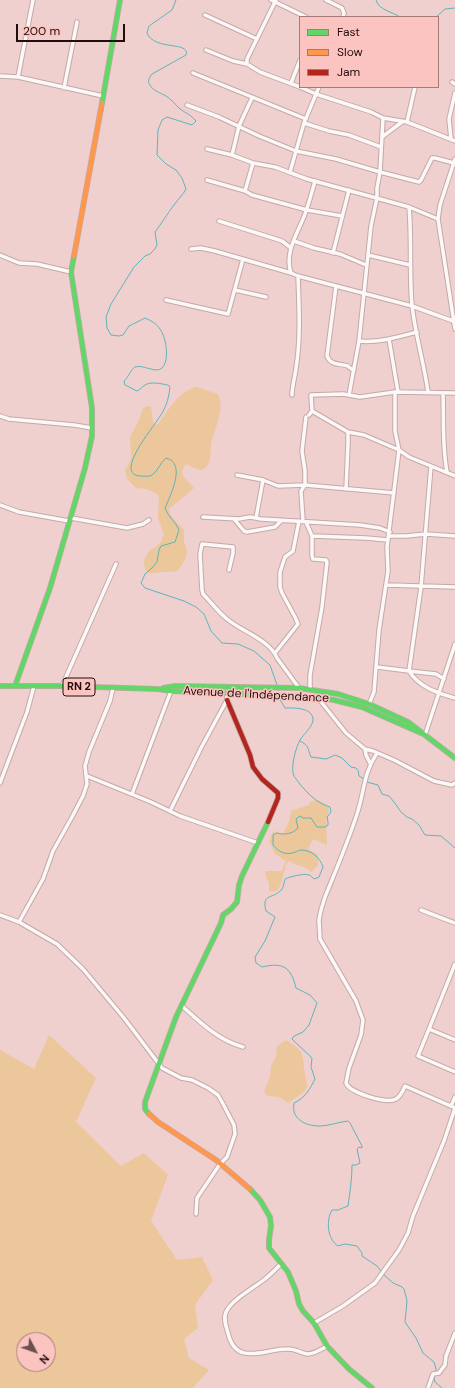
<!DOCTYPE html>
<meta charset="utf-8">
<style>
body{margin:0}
#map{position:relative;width:455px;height:1388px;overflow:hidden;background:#efd0ce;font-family:"DM Sans",sans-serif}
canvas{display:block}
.legend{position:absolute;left:299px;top:16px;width:140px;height:72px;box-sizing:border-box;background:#fcc4c1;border:1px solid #a57a79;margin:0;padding:5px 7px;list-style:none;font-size:12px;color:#230c0c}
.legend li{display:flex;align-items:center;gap:8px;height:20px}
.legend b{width:20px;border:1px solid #a57a79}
.north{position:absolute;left:16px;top:1332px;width:40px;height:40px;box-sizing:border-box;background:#fcc4c1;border:1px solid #a57a79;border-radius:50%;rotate:131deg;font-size:11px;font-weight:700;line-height:16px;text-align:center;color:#230c0c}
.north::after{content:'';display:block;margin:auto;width:14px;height:18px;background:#6a5150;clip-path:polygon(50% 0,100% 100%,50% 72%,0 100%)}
.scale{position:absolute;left:16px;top:24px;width:109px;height:18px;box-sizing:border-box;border:2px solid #230c0c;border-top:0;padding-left:5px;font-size:12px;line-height:14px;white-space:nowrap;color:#230c0c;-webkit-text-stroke:3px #fcc4c1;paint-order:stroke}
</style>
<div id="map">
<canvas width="455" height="1388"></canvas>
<ul class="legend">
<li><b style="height:5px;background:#63d668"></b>Fast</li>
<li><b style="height:5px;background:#ff974d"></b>Slow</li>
<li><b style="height:5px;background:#b3261e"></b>Jam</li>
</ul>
<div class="north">N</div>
<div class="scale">200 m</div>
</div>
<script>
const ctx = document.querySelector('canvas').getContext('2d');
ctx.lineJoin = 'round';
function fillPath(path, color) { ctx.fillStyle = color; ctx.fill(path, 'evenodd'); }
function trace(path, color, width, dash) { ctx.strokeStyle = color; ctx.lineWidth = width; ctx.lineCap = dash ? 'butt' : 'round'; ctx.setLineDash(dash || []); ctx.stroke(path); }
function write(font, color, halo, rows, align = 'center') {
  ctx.font = font + ' "DM Sans",sans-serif'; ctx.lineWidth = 3; ctx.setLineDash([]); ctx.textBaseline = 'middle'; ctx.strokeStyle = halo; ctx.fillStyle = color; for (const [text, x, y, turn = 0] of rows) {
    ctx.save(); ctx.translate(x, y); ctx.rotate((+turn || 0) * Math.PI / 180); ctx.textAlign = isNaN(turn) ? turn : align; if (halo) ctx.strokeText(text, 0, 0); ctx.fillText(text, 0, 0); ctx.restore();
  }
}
fillPath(new Path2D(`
 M197,387L218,394C225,409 215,428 211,443C210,451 212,460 206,467C205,468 203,470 201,470L196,469L186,464L182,471L183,476L194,488L169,509L170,515L184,530V543C191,552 184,566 175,572C166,570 157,574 148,573C141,565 144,555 152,549C155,547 158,546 160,543C162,541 162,537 164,534L158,519L159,498L156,493L147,489L136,488L128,480L126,475L125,470L131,459L130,437L138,422L142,411L144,407L150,406L152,411L153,423L158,424C168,411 179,390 197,387Z
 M315,800C320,800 329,805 329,811L326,819L327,845L313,839L308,849L318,855V866L311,872C305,867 304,867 297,865C293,864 292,861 288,861C283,869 283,888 275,892L269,891V883L265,874L266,871H282L286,861L275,854L269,841L272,833L274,831L283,834L289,821L291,811L309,805V803Z
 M49,1035L96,1078L76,1122L121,1166L144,1153L168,1175L151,1221L177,1260L202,1257L213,1280L195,1305L198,1328L184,1339L189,1358L209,1370L193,1388H0V1050L34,1069ZM24,1340H48V1364H24Z
 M286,1040C305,1052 302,1053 305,1074C305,1079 309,1085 306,1089C302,1095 293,1099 288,1103L279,1097L268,1096L264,1092L270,1077L271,1066L276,1056L277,1046Z`), '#ecc79b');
trace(new Path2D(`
 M176,0L172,10L149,26L147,33C154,51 191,41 186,55L152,74C149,78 147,81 150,85C153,91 161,93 166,96C171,99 176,105 180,109C186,113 191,115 196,121L192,125L167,117L162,120L158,130L157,155L166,164L176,170L182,178L186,189C183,195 178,199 174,205C167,214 162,223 155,232L157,245L155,249L150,254L145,256L134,267L111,304L106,317L107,328L111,335L119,336L123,335L129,326L145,318C150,320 157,324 160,329C166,337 170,360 162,368C156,374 143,364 135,367C131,369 128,378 124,381L125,385L137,391C141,389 142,387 145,385C151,381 162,384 168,385L170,387C169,396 167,405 162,413C158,422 112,474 140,476C144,476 149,477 152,475C158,471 160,463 166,458C187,463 170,496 165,508C168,517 176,522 179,530L175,542L161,546L159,550L157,562L151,569L145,574L141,583L145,588L184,601L196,607L204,614L211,631L222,643L238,644L254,651L270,665L277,685
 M376,0C378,10 393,12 400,17
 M436,17L445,9L455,8
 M279,698L285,708C294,708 313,707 313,720C313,726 303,735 300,740C296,747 290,768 294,776C295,778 298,781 299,783C308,794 317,803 330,807L331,812L327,817L328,822V825L325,827H317L311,818H303L300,816L296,819L298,828C293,834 284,835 277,833L273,835V845C278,851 284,855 292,853C295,853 298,850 301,850C312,850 320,858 323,867L319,877L314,879C313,878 310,875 309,875C304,873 289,877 285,879C284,882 284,886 282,889C274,900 261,892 266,911L275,917L265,941L255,957L256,963L262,967C283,962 291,967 296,988L310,995L317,1003L309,1025L303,1032L294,1036L292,1039L312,1058L311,1067L315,1079C310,1089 305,1098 294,1103C291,1119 305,1126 320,1126C328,1126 339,1122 348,1121L350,1123L362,1146V1148L359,1147L357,1149L360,1163L356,1165H352C352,1179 350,1192 348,1206L338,1210H332C326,1220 327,1239 338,1246L345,1244L357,1246L362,1253V1256L377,1266L381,1271
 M300,741C310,746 307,748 311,757L326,759L335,755L342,758L351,767L356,768L358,770L359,776L364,779
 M367,782L378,785L382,794L389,796L394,802L401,812L407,817L412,819L419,825L425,835L441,836L455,848
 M383,1274L393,1283L402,1287L404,1289L407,1301L405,1322L416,1338L423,1353L434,1362L436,1369L434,1378L435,1382L442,1388`), '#5eb4ba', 1);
const street = new Path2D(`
 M271,0L306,17
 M326,0L342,8L344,13L343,17
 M205,15L257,39
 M206,50L233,61L247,64L260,72L300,87
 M247,64V59L276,0
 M193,73L306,119
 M0,76L18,77L103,96
 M18,77L33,0
 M452,82L455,84
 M291,83L300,60
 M300,87L316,94L371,112L383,118L407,122L455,141
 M64,88L77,22
 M187,105L219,117L259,136L296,151L336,159L380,172L419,182L421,180L432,158H435L454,163
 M407,122L415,87
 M304,123L329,131L349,135L381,147
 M382,137L402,122
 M451,139L449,119L455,93
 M207,149L232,155L253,163L275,167L307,179L409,207L438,219
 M232,155L239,126L252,98
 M455,159L440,205L438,219L455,329
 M290,172L304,123L319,87
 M207,180L245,191L252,195L307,210L342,216
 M245,191L253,163
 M409,207C412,240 409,272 412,305C415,334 424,363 428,392
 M219,221L282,241L291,248
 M294,241L314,248L340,254L366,265
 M191,249L201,248L215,251L291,273L298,276L412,306L453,321
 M333,253L349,190
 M0,255L19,263L37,264L71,272
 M368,255L410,265
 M291,273C284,252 298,233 305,214C309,203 312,192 315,181
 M336,286L327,356C331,366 339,363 348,366C348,367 353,370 354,370
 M235,290L266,297
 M166,300L228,314L243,259
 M389,339L398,392
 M359,341C379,343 398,337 417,332
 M443,393C444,420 442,446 447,472
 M292,395C292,386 295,377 296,368C301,338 299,306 298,276
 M349,395L359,341L371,226L377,198V188L380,172L383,118
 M312,411L348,432L364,435L399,450L409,457L455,476
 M309,415L312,411L311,395L343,394L360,397L395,392L455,393
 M0,416L9,419L74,425L92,428
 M431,466L421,587L409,671L436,674L444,679
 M237,475L263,480L278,486L305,485L394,493
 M346,489L348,443V432
 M0,505L19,512L69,521
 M203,517L239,519L250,517L261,519L360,525L380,528L390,532
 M71,518L127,528L143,524L149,520
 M256,518L263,480
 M234,519L244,531L247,532L275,527L282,520
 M303,521L301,491L305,485V471L302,451L306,417
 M306,522L312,536V556L313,559L326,560L327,562L322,607L310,675V689
 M312,536L366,538L388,540
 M390,536H406L426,534L455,536
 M229,570L233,553V547L202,544L200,554L202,590L203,594C211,602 218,612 227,619C241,631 270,640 277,658L299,688
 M387,585L455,587
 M275,653L298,624L295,617L282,593L280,587V572L285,557L293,551L299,521
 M377,667L409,671C419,687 437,693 455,698
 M62,686L116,564
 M318,698L346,733L365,749L373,751L394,760L434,781L452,785L455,783
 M369,704L374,692L379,630L388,571L387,547L399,450L395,431V392
 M425,735L455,644
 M365,749L366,755L370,763
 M377,753C363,774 365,790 357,814C348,842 336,870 325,897L321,910L319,920L320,939L356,1001L363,1020L361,1035L349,1068L346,1083C350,1093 386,1104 396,1099C401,1096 403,1091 405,1086L455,1108
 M87,776L151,802L180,816L258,843
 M0,783L27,712L34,686
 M132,794L171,691
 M170,811L201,748L227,700V694
 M421,910L455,923
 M0,915L19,922L57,944L83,969L124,1018L162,1068L181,1078L192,1080L208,1088L218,1095L222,1102L234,1125L235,1134L227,1157L220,1164L197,1198L196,1214
 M19,922L43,879L53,851L72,817L83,796L87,784L85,766L89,752L110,701L113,688
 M182,1006C201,1023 218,1040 243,1047
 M429,1029L455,964
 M455,1040L429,1029L418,1056L455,1072
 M451,1106L455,1097
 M281,1264C276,1269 271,1274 265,1279C255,1287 231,1300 226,1312C223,1319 226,1326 228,1333C236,1367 264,1349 287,1349C294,1348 300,1353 307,1354C314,1354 322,1349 327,1346
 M314,1323L343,1306L375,1283L399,1250L408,1233L413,1216L444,1141L455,1108
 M428,1388L433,1374L439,1373L445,1365L446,1356L455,1333`);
const fast = new Path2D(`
 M102,103L120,0
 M0,686H62L157,689L171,691L311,697L334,700L362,707L421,733
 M15,686L50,588L85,468L92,436V408L71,272L74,256
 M163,688L175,686L299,688L338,694L369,704L408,722L455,758
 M149,1114L145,1109V1102L176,1017L221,923L223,915L231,909L237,902L239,885L242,876L268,822
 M250,1189L260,1200L270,1217L271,1226L269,1240V1248L288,1272L296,1291L299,1304L303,1311L314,1323L327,1346L349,1369L372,1388`);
const slow = new Path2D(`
 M74,256L102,103
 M149,1114L158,1122L216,1160L250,1189`);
const jam = new Path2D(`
 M227,700L250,755L253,767L262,779L278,793V798L268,822`);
trace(street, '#c4a9a8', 5.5);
trace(fast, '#c4a9a8', 6);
trace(slow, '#c4a9a8', 6);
trace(jam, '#c4a9a8', 6);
trace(street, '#fdf8f8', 3.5);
trace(fast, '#63d668', 4.5);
trace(slow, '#ff974d', 4.5);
trace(jam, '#b3261e', 4.5);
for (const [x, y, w] of [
 [79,687,32]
]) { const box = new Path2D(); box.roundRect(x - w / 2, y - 9, w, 18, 3); ctx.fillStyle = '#fcc4c1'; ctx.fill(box); trace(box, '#230c0c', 1); }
write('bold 11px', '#230c0c', null, [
 ["RN 2",79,687]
]);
write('12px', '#230c0c', '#fcc4c1', [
 ["Avenue de l'Indépendance",256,695,3]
]);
</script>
